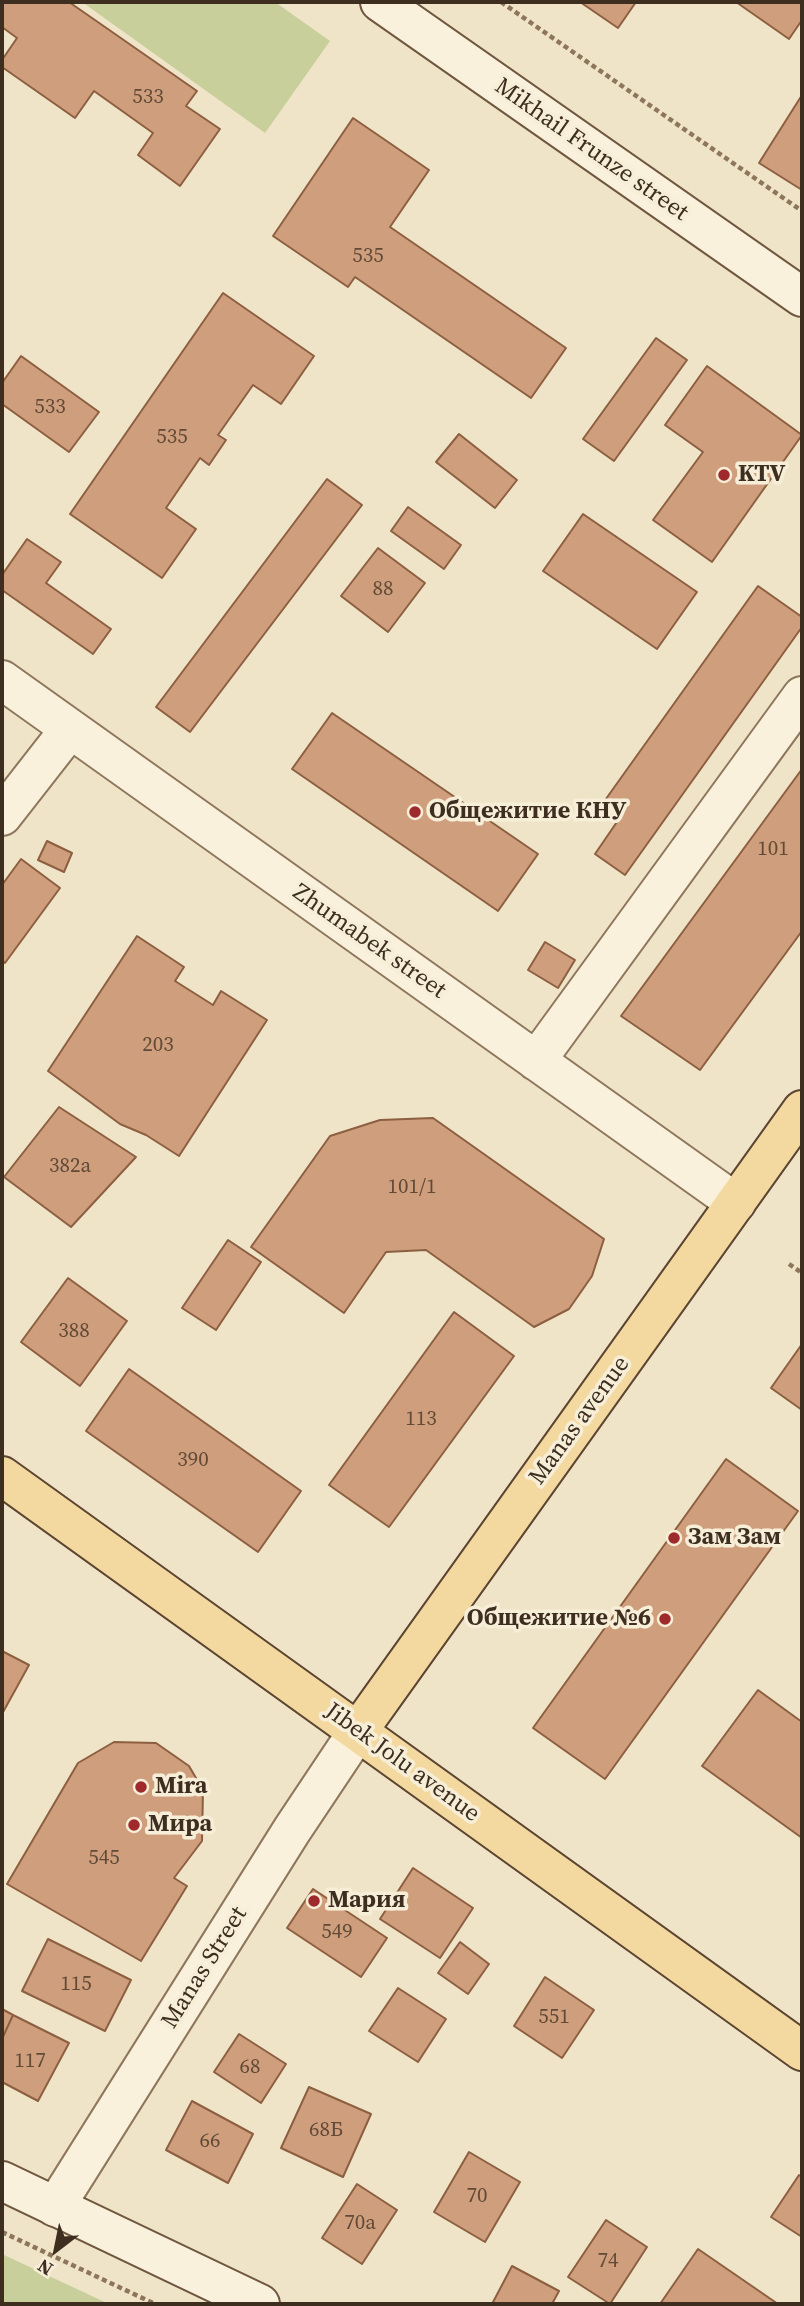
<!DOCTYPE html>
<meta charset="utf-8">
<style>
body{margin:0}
#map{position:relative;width:804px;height:2306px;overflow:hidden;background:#f0e4c8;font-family:"Source Serif 4",serif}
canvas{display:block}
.frame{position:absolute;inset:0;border:4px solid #3d2e20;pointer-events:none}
.north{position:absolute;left:21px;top:2215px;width:70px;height:70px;-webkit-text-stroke:5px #f7eed8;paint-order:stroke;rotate:212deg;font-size:19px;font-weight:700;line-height:28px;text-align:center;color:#3d2e20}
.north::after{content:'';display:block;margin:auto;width:24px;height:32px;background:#3d2e20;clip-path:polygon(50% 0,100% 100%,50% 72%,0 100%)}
</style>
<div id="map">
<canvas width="804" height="2306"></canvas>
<div class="frame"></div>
<div class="north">N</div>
</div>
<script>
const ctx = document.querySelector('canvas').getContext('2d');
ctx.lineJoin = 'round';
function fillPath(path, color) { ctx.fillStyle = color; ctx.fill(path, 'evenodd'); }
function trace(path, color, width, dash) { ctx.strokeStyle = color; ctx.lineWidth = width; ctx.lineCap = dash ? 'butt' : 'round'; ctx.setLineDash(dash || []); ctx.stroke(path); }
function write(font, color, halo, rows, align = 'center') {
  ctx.font = font + ' "Source Serif 4",serif'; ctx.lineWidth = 7; ctx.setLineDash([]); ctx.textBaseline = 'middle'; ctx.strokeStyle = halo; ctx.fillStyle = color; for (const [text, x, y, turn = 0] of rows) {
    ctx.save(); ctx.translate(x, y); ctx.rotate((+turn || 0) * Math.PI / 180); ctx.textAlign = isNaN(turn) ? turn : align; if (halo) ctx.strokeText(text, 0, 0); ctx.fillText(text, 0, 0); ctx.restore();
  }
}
fillPath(new Path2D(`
 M82,2H275L330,41L265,133Z
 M2,2254L109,2304H2Z`), '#c9cf9b');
const building = new Path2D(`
 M2,2H69L197,91L186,106L220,129L180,186L138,155L153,133L94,91L75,118L2,67V60L17,38L2,27Z
 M580,2H636L618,28Z
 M736,2H802V20L789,39Z
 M802,95V190L759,163Z
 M353,118L429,170L390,227L566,348L531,398L355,277L348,287L273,236Z
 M223,293L314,356L281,404L253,385L218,435L226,440L209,465L200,458L166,508L196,529L162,578L70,514Z
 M656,338L687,360L614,461L583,439Z
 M21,356L99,412L69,452L2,404V383Z
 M707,366L802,435L712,562L653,520L703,452L665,425Z
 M459,434L517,480L495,508L436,462Z
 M327,479L362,505L190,732L156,707Z
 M408,507L461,545L444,569L391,531Z
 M583,514L697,592L657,649L543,571Z
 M27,539L61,562L46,583L111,629L93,654L2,590V575Z
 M378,548L425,583L388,632L341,596Z
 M758,586L802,617V627L625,875L595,854L621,816L603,803Z
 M332,713L538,854L498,911L292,769Z
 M802,769V931L700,1070L621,1016Z
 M47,841L72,853L64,872L38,860Z
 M21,859L60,888L5,963L2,960V885Z
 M137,936L184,967L175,981L213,1005L221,991L267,1020L179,1156L146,1135L120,1124L48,1071Z
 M545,942L575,960L558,988L528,970Z
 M59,1107L136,1157L71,1227L4,1177Z
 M433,1118L604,1239L592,1276L569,1309L534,1327L426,1250L386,1252L344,1313L251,1247L330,1136L380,1120Z
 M228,1240L261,1262L216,1330L182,1308Z
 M68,1278L127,1321L80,1386L21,1342Z
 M454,1312L514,1356L389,1527L329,1485Z
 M802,1344V1410L771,1388Z
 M129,1369L301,1491L258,1552L86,1431Z
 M726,1459L798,1511L605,1779L533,1728Z
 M2,1651L29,1665L2,1714Z
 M758,1690L802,1722V1838L702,1766Z
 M114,1742L156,1743L189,1766L203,1790L202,1841L174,1878L187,1886L141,1961L7,1884L78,1763Z
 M413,1868L473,1908L440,1958L380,1919Z
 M313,1889L387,1938L361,1977L287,1928Z
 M48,1939L131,1980L105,2031L22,1991Z
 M460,1942L489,1964L468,1994L438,1973Z
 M545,1977L594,2010L562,2058L514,2026Z
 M398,1988L446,2019L418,2062L369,2031Z
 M2,2009L13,2015L2,2039Z
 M13,2015L69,2043L38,2101L2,2082V2039Z
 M239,2034L286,2064L261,2103L214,2072Z
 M309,2087L371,2114L343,2177L281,2148Z
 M192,2101L253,2134L228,2183L166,2150Z
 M469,2152L520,2182L485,2242L434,2212Z
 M799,2175L802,2177V2237L771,2217Z
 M357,2184L397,2210L362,2264L322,2238Z
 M606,2220L647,2247L610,2304L568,2277Z
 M698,2249L778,2304H660Z
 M512,2266L559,2291L552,2304H492Z`);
fillPath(building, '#cf9f7d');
trace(building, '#8d5f41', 2);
const street = new Path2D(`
 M2,680L736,1203
 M2,816L70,729
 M536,1061L802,696
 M55,2207L292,1830L358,1731`);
const secondary = new Path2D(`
 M380,2L802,297
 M2,2181L260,2304`);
const primary = new Path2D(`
 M2,1476L802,2051
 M358,1731L802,1110`);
trace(street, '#8d765c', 42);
trace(secondary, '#6f573f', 42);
trace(primary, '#5b4430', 42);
trace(new Path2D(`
 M501,2L802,211
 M789,1264L802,1273
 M2,2232L155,2304`), '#8d765c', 4.5, [5, 3.5]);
trace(street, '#faf1dc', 38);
trace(secondary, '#faf1dc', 38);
trace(primary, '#f3d9a0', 38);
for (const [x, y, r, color] of [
 [724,475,7,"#9e2a2b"],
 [415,812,7,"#9e2a2b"],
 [674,1538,7,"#9e2a2b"],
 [665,1619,7,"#9e2a2b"],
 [141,1787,7,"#9e2a2b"],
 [134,1825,7,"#9e2a2b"],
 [314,1901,7,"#9e2a2b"]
]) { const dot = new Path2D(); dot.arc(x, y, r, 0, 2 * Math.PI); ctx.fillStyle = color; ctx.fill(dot); trace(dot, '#f7eed8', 2.5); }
write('21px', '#624a37', null, [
 ["533",148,98],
 ["535",368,257],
 ["533",50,408],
 ["535",172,438],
 ["88",383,590],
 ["101",773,850],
 ["203",158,1046],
 ["382а",70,1167],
 ["101/1",412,1188],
 ["388",74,1332],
 ["113",421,1420],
 ["390",193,1461],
 ["545",104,1859],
 ["549",337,1933],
 ["115",76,1985],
 ["551",554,2018],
 ["117",30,2062],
 ["68",250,2068],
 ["68Б",326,2131],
 ["66",210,2142],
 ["70",477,2197],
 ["70а",360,2224],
 ["74",608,2262]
]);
write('24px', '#3d2e20', '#f7eed8', [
 ["Mikhail Frunze street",591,150,35],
 ["Zhumabek street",369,942,35],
 ["Manas avenue",580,1421,-54],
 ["Jibek Jolu avenue",402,1763,36],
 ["Manas Street",205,1968,-58]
]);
write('bold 24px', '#3d2e20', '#f7eed8', [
 ["KTV",738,475],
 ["Общежитие КНУ",429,812],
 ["Зам Зам",688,1538],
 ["Общежитие №6",651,1619,"right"],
 ["Mira",155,1787],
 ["Мира",148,1825],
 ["Мария",328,1901]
], 'left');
</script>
